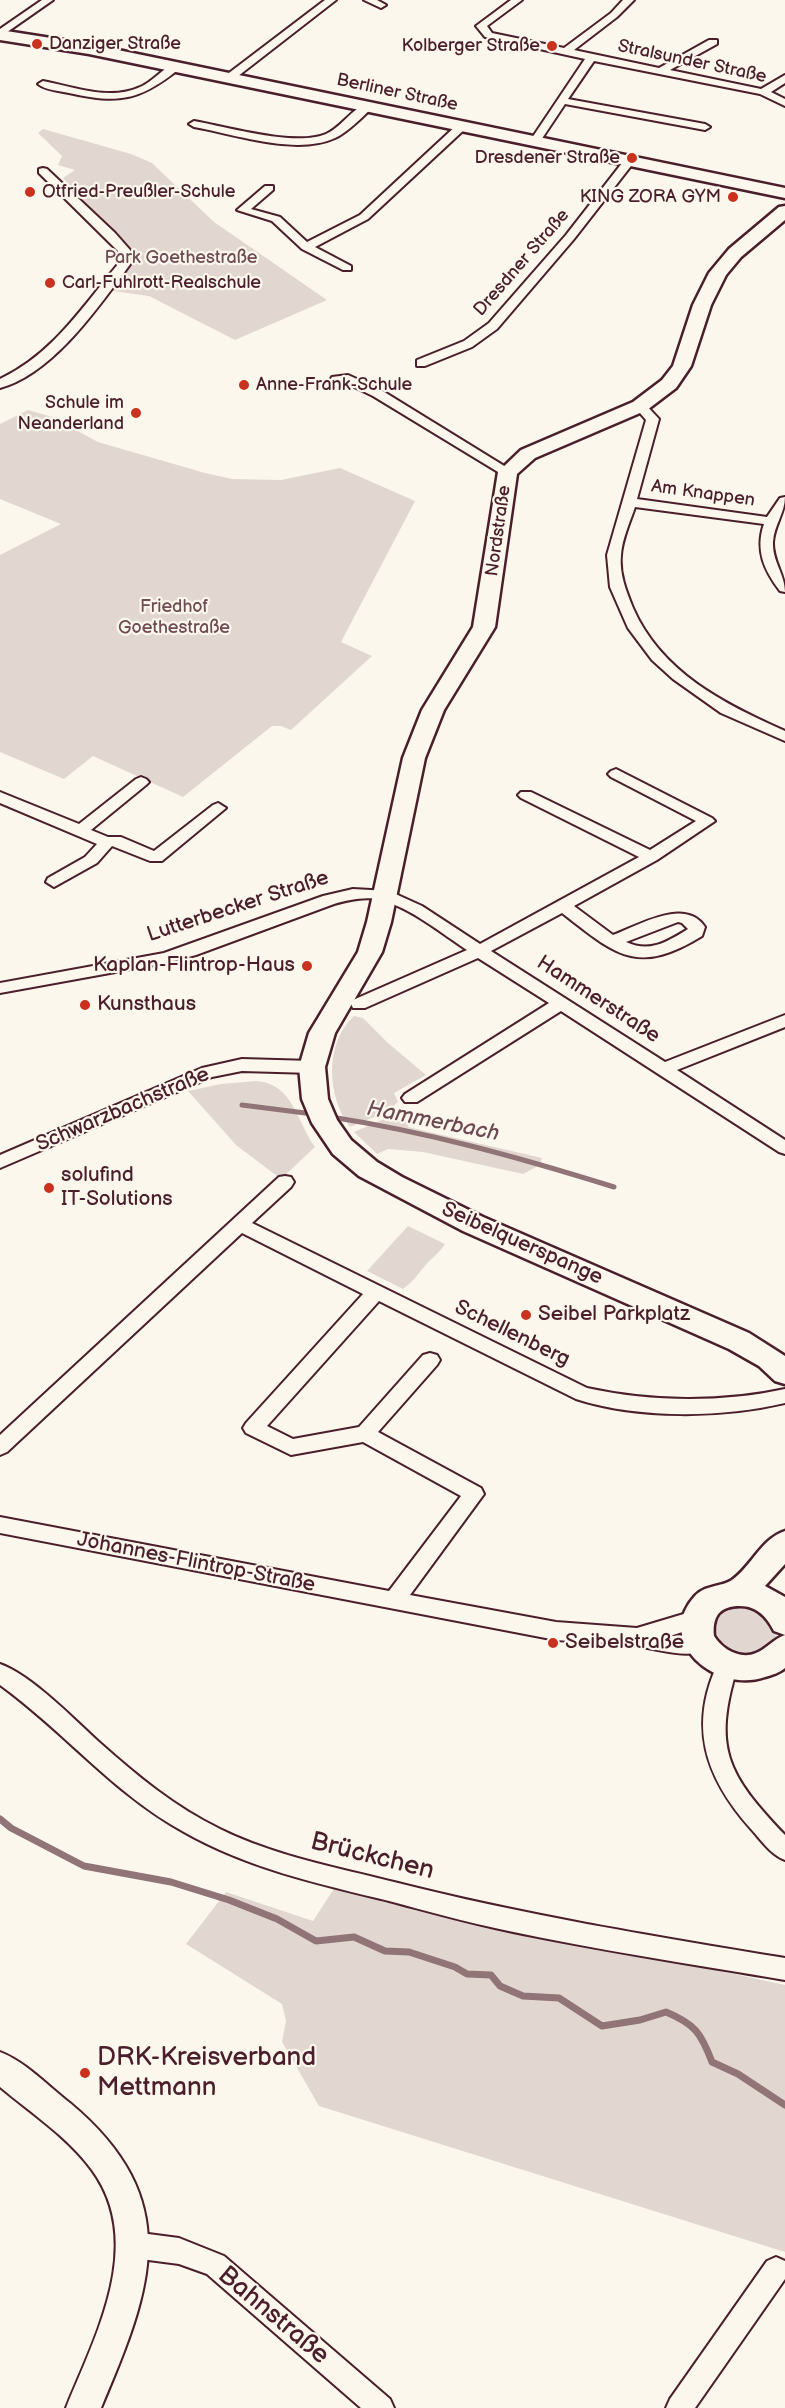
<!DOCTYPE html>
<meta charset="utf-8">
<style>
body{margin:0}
canvas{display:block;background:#fbf7ec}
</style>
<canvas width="785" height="2408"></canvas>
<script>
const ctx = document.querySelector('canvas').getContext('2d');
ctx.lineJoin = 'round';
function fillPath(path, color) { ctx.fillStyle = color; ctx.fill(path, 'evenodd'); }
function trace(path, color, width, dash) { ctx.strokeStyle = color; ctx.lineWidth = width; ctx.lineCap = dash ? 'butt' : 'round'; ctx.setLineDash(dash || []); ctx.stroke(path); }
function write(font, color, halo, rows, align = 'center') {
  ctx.font = font + ' "Balsamiq Sans",sans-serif'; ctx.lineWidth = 4.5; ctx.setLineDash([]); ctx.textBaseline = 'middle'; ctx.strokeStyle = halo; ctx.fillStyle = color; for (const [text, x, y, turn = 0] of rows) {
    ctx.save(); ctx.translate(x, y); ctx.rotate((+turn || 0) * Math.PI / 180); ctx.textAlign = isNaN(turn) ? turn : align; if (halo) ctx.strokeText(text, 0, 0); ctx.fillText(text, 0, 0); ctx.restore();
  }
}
fillPath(new Path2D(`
 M43,129L131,154L152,163L214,222L327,300L235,340L149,296L106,290L131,257L63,178L75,170L58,165L62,156L38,133Z
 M28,410L52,417L98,442L205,473L232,479L281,480L340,468L415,501L341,642L372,656L291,730L281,726H272L183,797L93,756L64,779L0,752V555L61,524L0,499V424Z
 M354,1016L363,1018L388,1043L426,1075L394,1093L398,1102L384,1113L350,1127C327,1097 324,1044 354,1016Z
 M257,1081C293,1084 297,1122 315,1147L281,1179L236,1145L188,1091L221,1084Z
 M407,1109L410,1112L408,1127L542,1158L540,1165L523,1174L423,1152L388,1149L377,1154L354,1132Z
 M408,1226L445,1244C439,1254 431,1258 424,1267C417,1275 413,1282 403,1289L367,1271Z
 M753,1603L778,1630L774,1646L761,1657L722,1653L707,1622L716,1608Z
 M335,1887L785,1985V2252L319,2106L282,2042L286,2021L282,2004L186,1944L226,1892L313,1921Z`), '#e2d7d0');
trace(new Path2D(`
 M242,1105L313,1114
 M331,1117C428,1132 521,1158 614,1187`), '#907477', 5);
trace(new Path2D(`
 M0,1819L11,1828L84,1866L171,1882L229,1900L277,1919L316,1941L354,1937L385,1951L409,1952L455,1967L467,1974L491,1975L500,1986L523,1996L559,1998L602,2026L640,2020L666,2012C695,2024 701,2033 712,2062L738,2074L785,2105`), '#907477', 7);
const minor = new Path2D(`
 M42,0H53L0,37V29Z
 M325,0H336L233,80H225V76Z
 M364,0H377L386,5L381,8Z
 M511,0H522L487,26L492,33L564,48L611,13L623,0H634L617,17L574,50L659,68L709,40H717V44L670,70L761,89L785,75V83L771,92L785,99V106L760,94L594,61L568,99L705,124L710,127L705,130L565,104L539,143H531L530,141L585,59L485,37L476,26Z
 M175,64L179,65V69C139,101 119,104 69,93C59,91 45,90 38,84L43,81C74,87 110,101 140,87C153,82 162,68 175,64Z
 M367,104L372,107L371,109C360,119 348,132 335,138C296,156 234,134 194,127L189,124L194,121C228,127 295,147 326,134C342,127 351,109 367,104Z
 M462,123L466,124V128L368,219L315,247L351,266V270H343L302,249L272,221L237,210L265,186H273V190L251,209L280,217L307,242L360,215L458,124Z
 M630,157L634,158V162L574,239L497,329L472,347L425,366H417V360L464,341L489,323L566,235L626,158Z
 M43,168L47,169L115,233L130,250L131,263C100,305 53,374 0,388V379C53,354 83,306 119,263L118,251L39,173V169Z
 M348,375L381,390L514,472L508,476L503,475L373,396L346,383L336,384L330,380L332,377Z
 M640,402L644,403L659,419L637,499L767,517L780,498L785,497C785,513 774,525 773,542C772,561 785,574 785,592L780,591C764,570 755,550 764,524L635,507C630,522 622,539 621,555C619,573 626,591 633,608C661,672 724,704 785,731V741L721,713L673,679L652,660L628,628L610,587L607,555L646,420L634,406Z
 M616,769L712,818L715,821L657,860L574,906L613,935C640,925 685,897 705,927L702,936C637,976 616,955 562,913L491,951L665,1062L785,1015V1027L677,1070L785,1140V1154L779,1152L561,1011L417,1102H405L402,1098L405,1094L549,1003L478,958L365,1008H353L351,1004L353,1000L467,950C441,933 411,908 381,900C366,896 349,900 334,904L196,955L165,963L0,993V983L164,953L323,896L353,889L389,891L422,906L480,944L639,857L521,798L518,795L521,792H531L650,850L696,821L611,777L608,774L611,771ZM678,922L682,923L688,929C667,942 650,953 626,942Z
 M141,777L146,779L149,782L146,785L91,830L108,837H121L154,851L213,805L218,803L226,808L162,861H150L112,846L97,863L54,887L46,882L48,878L85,857L97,844L0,803V792L79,824L136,779Z
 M242,1059L312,1061L318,1063L321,1067L318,1071L312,1073L242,1071L212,1077L0,1168V1155L202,1068Z
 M285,1176L291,1177L294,1182L291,1187L252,1223L587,1388C651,1402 721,1403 785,1389V1403C722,1418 638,1419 576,1399L379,1301L267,1426L293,1439L359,1427L423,1355L430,1353L437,1355L440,1360L437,1365L378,1432L481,1488L484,1494L410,1595L556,1622L637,1628L697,1610L704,1613L707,1619L704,1625L670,1636L701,1635L708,1638L712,1644L708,1650C683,1659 660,1649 635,1646C609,1642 582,1642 556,1640L0,1533V1517L389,1591L461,1496L363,1442L291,1455L246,1433L243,1428L246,1423L363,1294L242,1233L7,1452L0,1455V1435L279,1177Z
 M727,1656L734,1659L738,1665C712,1748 727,1774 785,1835V1860C771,1855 761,1840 751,1829C705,1777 687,1725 720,1659Z
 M0,1664C31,1675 74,1719 99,1742C137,1776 175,1807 220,1829C275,1856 335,1867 394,1882C524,1915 652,1936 785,1958V1980C691,1964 597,1950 504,1930C465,1922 427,1911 389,1901C319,1884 247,1868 184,1832C114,1794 64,1731 0,1685Z
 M133,2232L179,2238L224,2256L390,2399L394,2408H361L207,2274L179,2264L133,2258L124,2254L120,2245L124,2236Z
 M776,2257L785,2261V2279L695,2408H666L670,2399L767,2261Z`);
const tertiary = new Path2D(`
 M0,2052C26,2062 48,2086 70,2103C186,2200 152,2288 101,2408H66C95,2336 146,2244 92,2170C68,2137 31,2113 0,2087Z`);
const secondary = new Path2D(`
 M0,30L89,44L785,188V198L89,54L0,40Z
 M785,206V220L741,257L726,275L711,305L691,366L676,388L647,410L535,458L517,474L495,627L444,710L425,758L391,922L382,952L335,1033L325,1067L328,1099L337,1120L351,1140L377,1162L402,1177L483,1217L749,1333L785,1356V1384L775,1381L759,1366L729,1349L463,1231L359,1176L333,1154L312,1123L302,1099L299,1067L309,1033L358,952L367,922L403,758L422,710L473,627L498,472L521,450L633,402L662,380L673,366L693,305L709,273L729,249L779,207Z
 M785,1531V1564L765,1586L785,1597V1668C779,1673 772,1675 765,1677C717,1694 653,1642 695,1596C705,1585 721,1587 732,1580C752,1566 761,1539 785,1531ZM740,1606C757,1606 767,1617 774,1631L785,1635C773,1639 767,1649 756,1653C740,1660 722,1649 714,1636C712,1616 720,1606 740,1606Z`);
trace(minor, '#4a1f2b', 4);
trace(tertiary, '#4a1f2b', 4);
trace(secondary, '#4a1f2b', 5);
fillPath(minor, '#fbf7ec');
fillPath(tertiary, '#fbf7ec');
fillPath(secondary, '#fbf7ec');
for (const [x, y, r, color] of [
 [37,44,6,"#c8321e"],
 [552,46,6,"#c8321e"],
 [632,158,6,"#c8321e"],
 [30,192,6,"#c8321e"],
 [733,197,6,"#c8321e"],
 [50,283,6,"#c8321e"],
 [244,385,6,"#c8321e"],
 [136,413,6,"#c8321e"],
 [307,966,6,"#c8321e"],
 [85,1005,6,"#c8321e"],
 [49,1188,6,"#c8321e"],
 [526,1315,6,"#c8321e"],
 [553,1643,6,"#c8321e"],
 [85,2073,6,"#c8321e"]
]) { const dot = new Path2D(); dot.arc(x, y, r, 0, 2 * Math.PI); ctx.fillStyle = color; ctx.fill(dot); trace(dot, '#fbf7ec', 2); }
write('18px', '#4a1f2b', '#fbf7ec', [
 ["Danziger Straße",49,44],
 ["Kolberger Straße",540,46,"right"],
 ["Dresdener Straße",620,158,"right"],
 ["Otfried-Preußler-Schule",42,192],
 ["KING ZORA GYM",721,197,"right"],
 ["Carl-Fuhlrott-Realschule",62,283],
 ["Anne-Frank-Schule",256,385],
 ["Schule im",124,403,"right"],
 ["Neanderland",124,424,"right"]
], 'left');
write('18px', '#4a1f2b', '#fbf7ec', [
 ["Stralsunder Straße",692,62,12],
 ["Berliner Straße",397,93,12],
 ["Dresdner Straße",522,263,-49],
 ["Am Knappen",703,494,8],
 ["Nordstraße",499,531,-82]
]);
write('18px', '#704d54', '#fbf7ec', [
 ["Park Goethestraße",181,258],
 ["Friedhof",174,607],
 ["Goethestraße",174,628]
]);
write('21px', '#4a1f2b', '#fbf7ec', [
 ["Lutterbecker Straße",238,907,-18],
 ["Hammerstraße",598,1000,33],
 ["Schwarzbachstraße",123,1110,-23],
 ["Seibelquerspange",522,1244,24],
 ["Schellenberg",512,1334,26],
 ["Johannes-Flintrop-Straße",196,1563,11]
]);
write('21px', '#4a1f2b', '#fbf7ec', [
 ["Kaplan-Flintrop-Haus",295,966,"right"],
 ["Kunsthaus",97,1005],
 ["solufind",61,1176],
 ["IT-Solutions",61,1200],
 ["Seibel Parkplatz",538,1315],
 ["Seibelstraße",565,1643]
], 'left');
write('italic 22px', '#6d4a51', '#fbf7ec', [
 ["Hammerbach",433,1122,11]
]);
write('26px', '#4a1f2b', '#fbf7ec', [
 ["Brückchen",372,1857,14],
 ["Bahnstraße",273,2316,40]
]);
write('26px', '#4a1f2b', '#fbf7ec', [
 ["DRK-Kreisverband",97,2058],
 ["Mettmann",97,2088]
], 'left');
</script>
